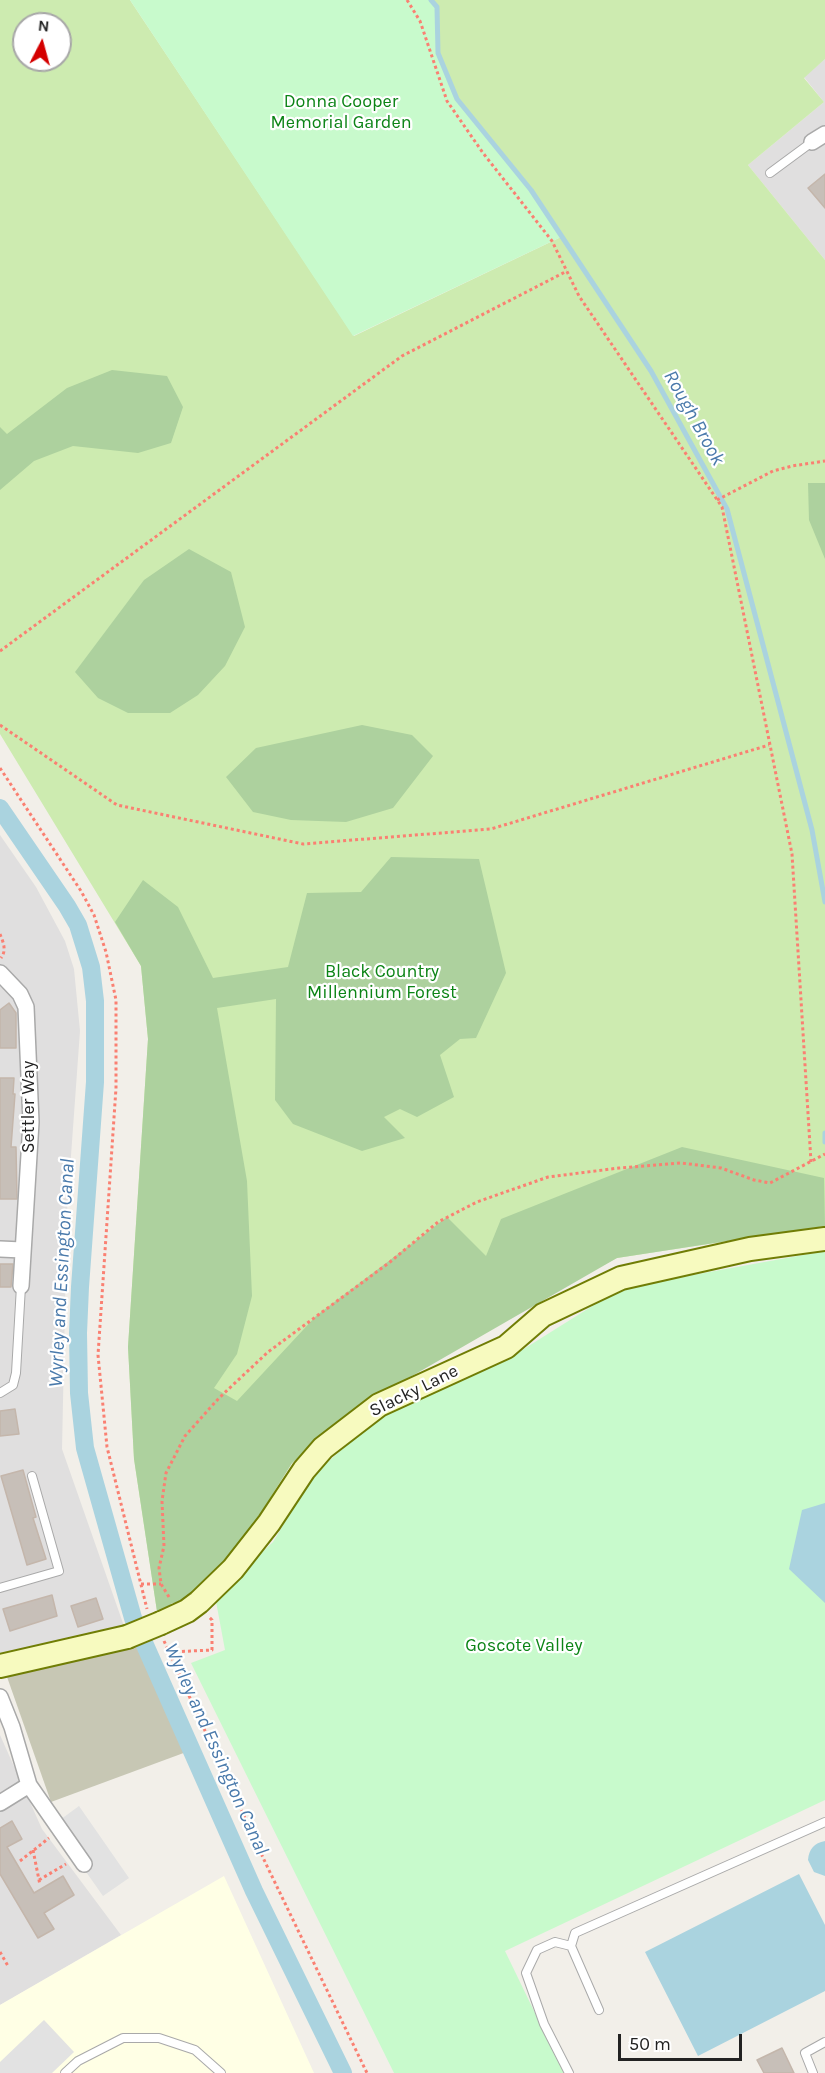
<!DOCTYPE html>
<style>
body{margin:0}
#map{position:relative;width:825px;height:2073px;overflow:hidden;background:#f2efe9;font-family:Karla,sans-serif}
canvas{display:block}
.north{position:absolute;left:12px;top:12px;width:60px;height:60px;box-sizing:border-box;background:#fff;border:2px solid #a7a7a7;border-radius:50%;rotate:6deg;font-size:16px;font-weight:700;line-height:24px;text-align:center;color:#222}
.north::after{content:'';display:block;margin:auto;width:21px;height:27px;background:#d40000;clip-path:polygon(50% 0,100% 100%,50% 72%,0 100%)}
.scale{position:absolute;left:618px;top:2034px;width:124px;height:27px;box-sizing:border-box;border:3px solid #222;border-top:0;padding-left:8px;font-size:18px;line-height:21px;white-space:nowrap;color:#222;-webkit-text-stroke:4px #fff;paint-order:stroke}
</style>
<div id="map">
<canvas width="825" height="2073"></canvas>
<div class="north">N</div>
<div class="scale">50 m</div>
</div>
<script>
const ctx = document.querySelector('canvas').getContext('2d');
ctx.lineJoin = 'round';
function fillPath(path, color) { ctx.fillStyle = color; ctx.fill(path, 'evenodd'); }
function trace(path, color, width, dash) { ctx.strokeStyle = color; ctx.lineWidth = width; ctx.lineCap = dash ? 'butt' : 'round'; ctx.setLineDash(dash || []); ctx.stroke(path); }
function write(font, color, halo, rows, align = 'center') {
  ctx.font = font + ' Karla,sans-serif'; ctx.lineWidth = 4.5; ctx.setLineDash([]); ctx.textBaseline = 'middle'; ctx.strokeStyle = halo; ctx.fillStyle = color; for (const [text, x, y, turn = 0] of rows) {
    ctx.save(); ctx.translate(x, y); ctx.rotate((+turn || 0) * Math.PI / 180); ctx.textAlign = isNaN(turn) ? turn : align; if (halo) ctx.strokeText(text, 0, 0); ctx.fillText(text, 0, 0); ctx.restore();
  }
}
fillPath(new Path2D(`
 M825,59V260L748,165L824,102L804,77Z
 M0,835L36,887L65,941L74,969L80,1031L67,1211L62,1449L125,1629L0,1658Z
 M0,1735L42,1829L121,1935L0,2005Z`), '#e0dfdf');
fillPath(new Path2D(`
 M224,1876L314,2073H0V2005Z`), '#ffffe5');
fillPath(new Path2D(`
 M136,1643L189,1751L51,1802L6,1674Z`), '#c7c7b4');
fillPath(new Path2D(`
 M0,0H130L354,336L561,237L531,190L457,99L438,56L437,7L432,0H825V59L804,78L824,102L748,165L825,260V1226L617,1258L529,1304L372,1399L292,1463L226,1568L185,1602L172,1603L158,1618L134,1459L128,1347L148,1039L141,966L0,734ZM24,24H60V60H24Z`), '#cdebb0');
fillPath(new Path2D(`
 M112,370L167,376L183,407L171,443L138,453L73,446L34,461L0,490V427L7,434L67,388Z
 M808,483H825V559L809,520Z
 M189,549L231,572L245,627L225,666L198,695L170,713H128L98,698L75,672L144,580Z
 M362,725L412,735L433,756L393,808L346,822L291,820L253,812L226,777L256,748Z
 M391,857L479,859L506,973L476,1038L460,1039L440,1055L454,1097L417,1117L400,1109L384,1117L405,1138L362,1151L293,1124L275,1100L276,999L217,1008L247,1181L252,1296L237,1354L214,1388L237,1401L316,1316L447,1217L486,1256L501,1219L682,1147L824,1178L825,1226L617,1258L372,1399L292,1463L226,1568L185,1602L172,1603L158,1618L134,1459L128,1347L148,1039L141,966L115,922L143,880L178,907L213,978L288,967L307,893L361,892Z`), '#add19e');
fillPath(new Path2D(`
 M130,0H431L437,7L438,53L457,99L531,190L561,237L353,336Z
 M825,1251V1800L505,1951L564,2073H394L191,1663L225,1650L215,1596L273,1542L314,1474L379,1417L511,1357L621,1288Z`), '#c8facc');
fillPath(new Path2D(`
 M79,1806L129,1878L103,1896L53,1825Z
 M44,2020L74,2052L52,2073H0V2062Z`), '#e2e2e2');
fillPath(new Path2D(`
 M825,1503V1603L789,1569L802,1510Z
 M825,1841V1876L814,1872L808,1860C809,1849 814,1843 825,1841Z
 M799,1874L825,1925V1991L698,2056L645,1952Z`), '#aad3df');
trace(new Path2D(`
 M431,0L437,7L438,53L457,99L531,190L651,371L727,509L812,830L825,902
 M825,1133V1142`), '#aad3df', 5);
trace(new Path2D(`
 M0,808L67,906L78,925L91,967L95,1001V1082L80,1287L78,1333L79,1393L85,1448L133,1618L254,1891L343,2073`), '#aad3df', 18);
const building = new Path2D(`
 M825,174V208L808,188Z
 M9,1003L16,1013V1048H0V1010Z
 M0,1078H14L13,1094H15L11,1147H16L17,1199H0Z
 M0,1264H13L11,1287H0Z
 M15,1409L19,1434L0,1436V1411Z
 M23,1470L36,1517L33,1518L46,1559L27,1565L1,1476Z
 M52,1595L57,1616L10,1631L3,1609Z
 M96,1598L103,1619L78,1627L71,1606Z
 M12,1821L22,1839L7,1847L34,1893L63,1876L74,1895L44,1913L54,1929L38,1938L0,1874V1828Z
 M782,2048L794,2073H764L757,2060Z`);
fillPath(building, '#c7bfb8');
trace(building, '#c4b6ab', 1.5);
const lane = new Path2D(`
 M770,173L812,142
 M0,1393L13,1385L16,1373L21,1286
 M0,1588L59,1571L32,1476
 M571,1946L575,1933L825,1822
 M65,2073L78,2061L123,2038H159L195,2050L221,2073
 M569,2073L544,2024L526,1973L537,1950L555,1942L571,1946L599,2010
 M813,2073L805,2053L825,2042`);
const street = new Path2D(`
 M812,142L825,134
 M0,973L20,994L26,1007L31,1122L21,1286
 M0,1249L22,1250
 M0,1697L12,1727L29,1785L84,1864
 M0,1803L29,1785`);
const secondary = new Path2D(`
 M161,1623L187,1611L199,1602L233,1569L269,1523L304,1470L323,1448L379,1405L506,1347L543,1315L621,1278L750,1249L825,1239
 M0,1666L127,1637`);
trace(lane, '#a9a9a9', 10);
trace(street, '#a9a9a9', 18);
trace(secondary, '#707d05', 26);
trace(new Path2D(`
 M407,0L420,21L447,101L483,153L552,241L579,296L722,507L792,854L811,1162
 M717,500L773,471L792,466L825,461
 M0,651L402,356L567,271
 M0,725L117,805L303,844L491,829L769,745
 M0,768L81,891L94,915L106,952L116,1000V1088L98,1355L107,1447L147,1609
 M0,934C3,942 7,950 1,958
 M141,1584H161
 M169,1597L161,1584L159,1568L164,1546L162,1501L166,1473L185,1436L219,1398L268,1352L390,1262L438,1222L477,1202L548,1177L619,1168L681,1163L721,1168L754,1180L770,1183L825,1154
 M164,1641L266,1864L367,2073
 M170,1652L212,1650V1620L209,1617
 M33,1850L40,1885
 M20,1861L49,1838
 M39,1880L66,1864
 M0,1952L8,1966`), '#fa8072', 3, [3, 3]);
trace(lane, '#fff', 8);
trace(street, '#fff', 15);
trace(secondary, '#f7fabf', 22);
const secondaryBridge = new Path2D(`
 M127,1637L161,1623`);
trace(secondaryBridge, '#707d05', 26, []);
trace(secondaryBridge, '#f7fabf', 22);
write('18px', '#0c8416', '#fff', [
 ["Donna Cooper",341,102],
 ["Memorial Garden",341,123],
 ["Black Country",382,972],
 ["Millennium Forest",382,993],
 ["Goscote Valley",524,1646]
]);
write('18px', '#222', '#fff', [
 ["Settler Way",29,1107,-90],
 ["Slacky Lane",414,1391,-26]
]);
write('italic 20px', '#4a7aab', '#fff', [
 ["Rough Brook",694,418,61],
 ["Wyrley and Essington Canal",62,1273,-87],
 ["Wyrley and Essington Canal",216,1749,66]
]);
</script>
